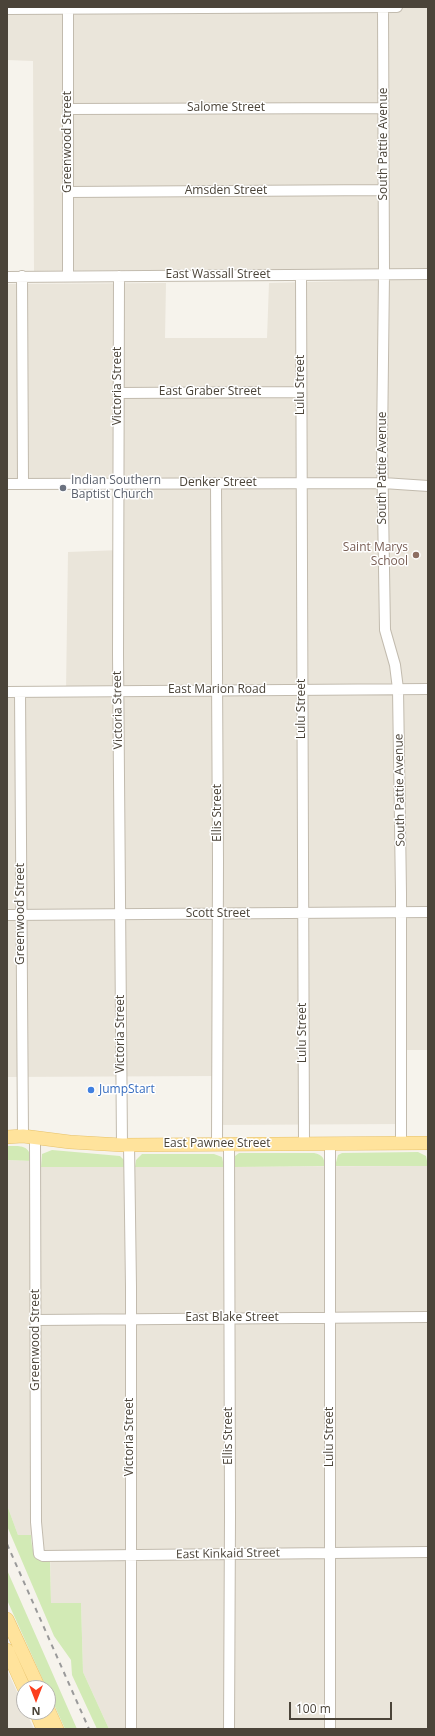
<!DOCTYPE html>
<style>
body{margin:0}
#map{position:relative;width:435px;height:1736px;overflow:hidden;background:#f6f3ec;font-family:"Open Sans",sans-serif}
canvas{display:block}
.frame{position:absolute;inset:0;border:8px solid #4b4439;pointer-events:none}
.north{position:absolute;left:16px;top:1680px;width:40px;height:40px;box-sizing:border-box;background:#fff;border:1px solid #b7b4b0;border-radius:50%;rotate:180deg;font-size:11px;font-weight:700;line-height:16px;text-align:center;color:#4b4439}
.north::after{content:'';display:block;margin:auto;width:14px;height:18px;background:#fc3f1d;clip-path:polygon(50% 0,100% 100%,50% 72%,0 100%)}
.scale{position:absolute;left:289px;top:1702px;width:103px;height:18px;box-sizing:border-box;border:2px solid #4b4439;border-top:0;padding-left:5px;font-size:12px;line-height:14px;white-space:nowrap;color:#4b4439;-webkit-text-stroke:3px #fff;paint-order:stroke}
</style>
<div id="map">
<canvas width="435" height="1736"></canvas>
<div class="frame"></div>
<div class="north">N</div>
<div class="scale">100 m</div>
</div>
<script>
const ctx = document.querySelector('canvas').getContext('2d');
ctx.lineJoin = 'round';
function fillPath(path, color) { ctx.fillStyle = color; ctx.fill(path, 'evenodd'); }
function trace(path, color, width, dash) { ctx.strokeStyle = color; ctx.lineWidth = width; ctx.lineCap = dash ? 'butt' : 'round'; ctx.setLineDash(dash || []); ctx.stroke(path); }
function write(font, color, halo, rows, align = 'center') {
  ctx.font = font + ' "Open Sans",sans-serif'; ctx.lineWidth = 3; ctx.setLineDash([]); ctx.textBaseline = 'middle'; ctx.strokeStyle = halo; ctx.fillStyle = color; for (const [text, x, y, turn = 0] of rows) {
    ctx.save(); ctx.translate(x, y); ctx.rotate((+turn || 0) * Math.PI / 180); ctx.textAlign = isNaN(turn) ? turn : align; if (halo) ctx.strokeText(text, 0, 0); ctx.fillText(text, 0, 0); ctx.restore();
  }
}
fillPath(new Path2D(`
 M7,7H428V269L34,271L33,61L7,60Z
 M428,279V1050H401V1124L217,1125V1076L7,1077V692L66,691L68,552L121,550L118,479H7V284L166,283L165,338H267L269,283Z
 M7,1160L32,1161V1167L428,1166V1729H109L83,1672L81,1603H51L50,1553L44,1552L39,1535H18L7,1505Z
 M7,1670L24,1707V1712H26L34,1729H7Z`), '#eae5da');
fillPath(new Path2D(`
 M7,1146C21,1146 29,1144 32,1161L7,1160Z
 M52,1150L120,1156L125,1161L126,1167H41L42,1154Z
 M418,1152L426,1156L428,1166H335L338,1155L342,1153Z
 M239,1153H314C323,1155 324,1158 325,1166L233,1167L235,1156Z
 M142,1154H214L222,1157L224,1167H135L136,1160Z
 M7,1505L18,1535H31C32,1552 33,1557 50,1561L51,1603H81L83,1672L109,1729H97L72,1675L71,1660L54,1636L7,1526Z
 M7,1570L77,1729H65L7,1600Z`), '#d2eab5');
const minor = new Path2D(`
 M383,7L384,274L382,445L385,630L395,665L398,689L401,893V1143
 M7,9L397,7
 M68,109L383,108
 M68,192L384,190
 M301,275L304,1144
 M22,276L23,484
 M68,276V7
 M119,276L118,654L122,1145
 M7,277L428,274
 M118,393L301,392
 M216,483L218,861L217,1144
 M7,484L383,483L428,486
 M7,692L428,689
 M20,692L23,1136
 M7,915L428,912
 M35,1138L36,1522L39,1554L43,1556L428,1552
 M330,1144V1729
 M129,1145L131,1287V1729
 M36,1320L428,1317
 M229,1729L230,1516L229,1144`);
const major = new Path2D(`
 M7,1137L23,1136L70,1142L122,1145L428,1143
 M7,1619L39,1688
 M7,1650L24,1688
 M48,1709L57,1729
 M36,1712L43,1729`);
trace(minor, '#c2bbae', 12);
trace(major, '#e6c16a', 14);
trace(minor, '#fff', 10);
trace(major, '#ffe39c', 13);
trace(new Path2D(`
 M7,1544L89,1729`), '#9a9a9a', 2, [5, 5]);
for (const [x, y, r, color] of [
 [63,488,4,"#6b7280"],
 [416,555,4,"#8d6e63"],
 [91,1090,4,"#3f7fe0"]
]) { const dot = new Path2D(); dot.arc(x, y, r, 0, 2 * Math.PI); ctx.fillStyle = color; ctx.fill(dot); trace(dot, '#fff', 1.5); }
write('12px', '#4b4439', '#fff', [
 ["Salome Street",226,108],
 ["Greenwood Street",68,142,-90],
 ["South Pattie Avenue",384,144,-90],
 ["Amsden Street",226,191],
 ["East Wassall Street",218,275],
 ["Lulu Street",301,385,-90],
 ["Victoria Street",118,386,-90],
 ["East Graber Street",210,392],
 ["South Pattie Avenue",383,468,-90],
 ["Denker Street",218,483],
 ["East Marion Road",217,690],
 ["Lulu Street",302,709,-90],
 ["Victoria Street",118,710,-91],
 ["South Pattie Avenue",400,790,-91],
 ["Ellis Street",218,813,-90],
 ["Greenwood Street",21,914,-90],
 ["Scott Street",218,914],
 ["Lulu Street",303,1033,-90],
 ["Victoria Street",121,1034,-90],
 ["East Pawnee Street",217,1144],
 ["East Blake Street",232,1318],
 ["Greenwood Street",36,1340,-90],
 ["Ellis Street",229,1436,-90],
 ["Victoria Street",130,1437,-90],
 ["Lulu Street",330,1437,-90],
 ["East Kinkaid Street",228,1554,-1]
]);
write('12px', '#5b616d', '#fff', [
 ["Indian Southern",71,481],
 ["Baptist Church",71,495]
], 'left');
write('12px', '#785e54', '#fff', [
 ["Saint Marys",408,548],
 ["School",408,562]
], 'right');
write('12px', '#366cbe', '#fff', [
 ["JumpStart",99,1090]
], 'left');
</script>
